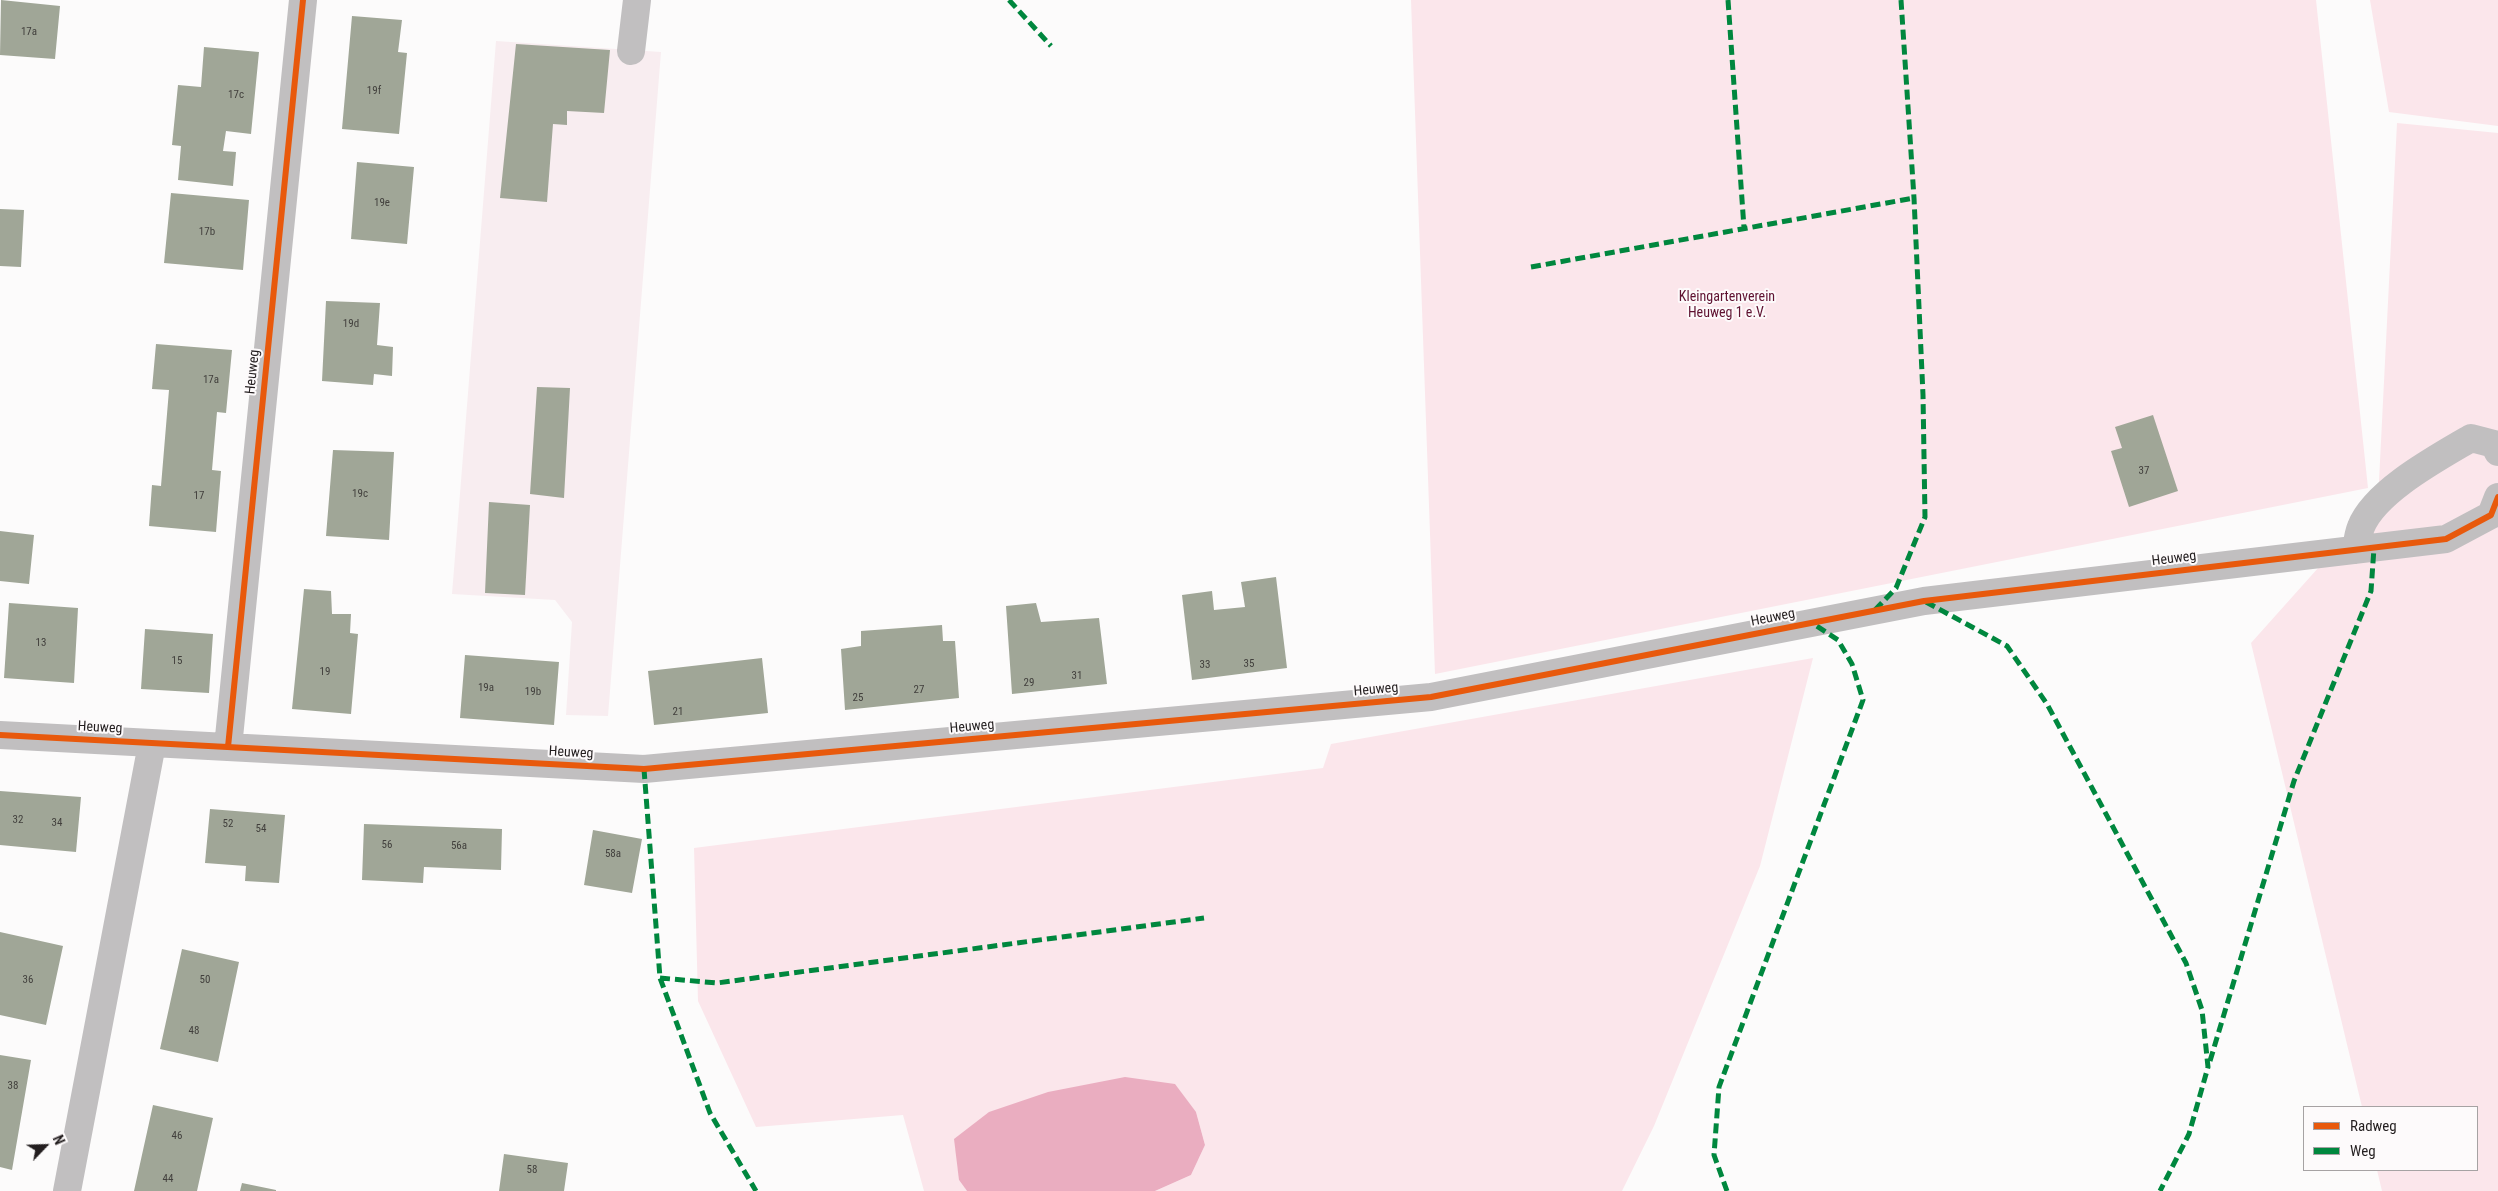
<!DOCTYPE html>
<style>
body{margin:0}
#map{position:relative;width:2498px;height:1191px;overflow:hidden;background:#fcfbfb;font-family:"Roboto Condensed",sans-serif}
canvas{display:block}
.legend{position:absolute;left:2303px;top:1106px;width:175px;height:65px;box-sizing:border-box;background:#fdfafb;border:1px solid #a6a2a3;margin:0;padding:6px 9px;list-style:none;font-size:15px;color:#231e1f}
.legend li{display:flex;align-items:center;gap:10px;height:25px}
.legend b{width:25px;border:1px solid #a6a2a3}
.north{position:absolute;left:20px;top:1121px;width:50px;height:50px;-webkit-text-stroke:4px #fdfafb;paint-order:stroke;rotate:66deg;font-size:14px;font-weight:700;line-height:20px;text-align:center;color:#231e1f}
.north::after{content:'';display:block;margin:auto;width:18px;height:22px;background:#231e1f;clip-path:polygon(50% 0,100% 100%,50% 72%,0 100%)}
</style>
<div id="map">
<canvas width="2498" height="1191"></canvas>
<ul class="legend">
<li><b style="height:6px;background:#e8590c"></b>Radweg</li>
<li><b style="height:6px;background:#00873e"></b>Weg</li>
</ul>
<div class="north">N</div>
</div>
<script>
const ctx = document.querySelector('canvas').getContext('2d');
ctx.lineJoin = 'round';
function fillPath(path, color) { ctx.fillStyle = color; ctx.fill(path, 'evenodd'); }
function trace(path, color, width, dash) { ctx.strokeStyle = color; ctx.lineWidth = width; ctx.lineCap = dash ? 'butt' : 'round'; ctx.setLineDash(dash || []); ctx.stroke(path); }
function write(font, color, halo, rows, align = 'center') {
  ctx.font = font + ' "Roboto Condensed",sans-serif'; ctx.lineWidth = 4; ctx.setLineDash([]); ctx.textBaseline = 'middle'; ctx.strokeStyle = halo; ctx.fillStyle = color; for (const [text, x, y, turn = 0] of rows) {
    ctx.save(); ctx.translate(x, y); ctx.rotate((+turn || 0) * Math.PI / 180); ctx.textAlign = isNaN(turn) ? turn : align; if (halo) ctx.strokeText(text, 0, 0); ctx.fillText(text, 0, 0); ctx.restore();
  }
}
fillPath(new Path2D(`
 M496,41L661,52L608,716L566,715L572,622L555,600L452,594Z`), '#f8edf0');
fillPath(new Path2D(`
 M1411,0H2316L2368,488L1435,674Z
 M2370,0H2498V126L2389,112Z
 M2397,123L2498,133V1191H2382L2377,1170H2477V1107H2362L2251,643L2378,501Z
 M1813,658L1760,866L1654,1126L1622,1191H1155L1191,1175L1205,1145L1196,1112L959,1180L967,1191H924L903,1115L756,1127L698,1001L694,848L1323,768L1331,744Z`), '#fbe6eb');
fillPath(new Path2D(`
 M1125,1077L1175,1084L1196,1112L1205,1145L1191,1175L1155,1191H967L959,1180L954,1139L989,1112L1048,1092Z`), '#eaadc0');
fillPath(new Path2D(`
 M1,0L60,6L55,59L0,55Z
 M352,16L402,20L398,52L407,53L399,134L342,129Z
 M516,44L610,50L604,113L567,111V125L553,124L547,202L500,198Z
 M204,47L259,52L251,134L226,131L223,151L236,152L233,186L178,180L181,146L172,145L178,85L201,87Z
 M357,162L414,167L407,244L351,239Z
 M171,193L249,200L243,270L164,263Z
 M0,209L24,210L21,267L0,266Z
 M326,301L380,303L377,345L393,347L392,376L374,374L373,385L322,381Z
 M156,344L232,350L226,413L217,412L212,470L221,471L216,532L149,526L152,485L161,486L169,390L152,389Z
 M537,387L570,388L564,498L530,494Z
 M2153,415L2178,491L2129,507L2111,451L2122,448L2115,427Z
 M333,450L394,452L389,540L326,536Z
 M489,502L530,505L525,595L485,593Z
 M0,531L34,535L29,584L0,581Z
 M1276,577L1287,668L1192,680L1182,595L1212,591L1214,610L1245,607L1241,582Z
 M304,589L331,591L332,614H351L350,633L358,634L351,714L292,709Z
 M9,603L78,608L74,683L4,678Z
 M1036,603L1041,622L1099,618L1107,684L1012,694L1006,606Z
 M942,625L943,641H955L959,698L845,710L841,649L861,646V631Z
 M145,629L213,634L209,693L141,689Z
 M465,655L559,662L554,725L460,718Z
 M762,658L768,713L654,725L648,671Z
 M0,791L81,797L76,852L0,845Z
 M210,809L285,815L279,883L245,881L246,866L205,863Z
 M364,824L502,829L501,870L424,867L423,883L362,880Z
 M593,830L642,839L632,893L584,885Z
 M0,932L63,946L46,1025L0,1015Z
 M182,949L239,962L218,1062L160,1049Z
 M0,1055L31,1060L12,1170L0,1167Z
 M153,1105L213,1118L197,1191H134Z
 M504,1154L568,1163L564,1191H499Z
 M242,1183L276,1190V1191H240Z`), '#a0a697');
trace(new Path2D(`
 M631,51L637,0
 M2356,550C2357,543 2358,534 2361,527C2375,491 2439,457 2471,438L2494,444L2498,452
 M0,735L644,769L1431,697L1924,601L2446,539L2491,515L2498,497
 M228,747L303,0
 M67,1191L152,744`), '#c1bfc0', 28);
trace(new Path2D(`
 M1009,0L1051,46
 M1728,0L1744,228
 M1531,267L1914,198
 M1926,602L2007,646L2047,704L2186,963L2202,1010L2208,1067L2189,1134L2160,1191
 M1875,610L1896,588L1925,517L1923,395L1914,198L1901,0
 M644,769L660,978L710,1113L756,1191
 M660,978L717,983L1204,918
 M2210,1061L2294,781L2371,591L2374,548
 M1727,1191L1714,1155L1719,1087L1863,700L1852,664L1838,640L1812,623`), '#00873e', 5, [10, 5]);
trace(new Path2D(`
 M0,735L644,769L1431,697L1924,601L2446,539L2491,515L2498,497
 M228,747L303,0`), '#e8590c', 6);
write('11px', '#42403d', null, [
 ["17a",29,32],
 ["19f",374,91],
 ["17c",236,95],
 ["19e",382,203],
 ["17b",207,232],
 ["19d",351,324],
 ["17a",211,380],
 ["37",2144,471],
 ["19c",360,494],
 ["17",199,496],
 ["13",41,643],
 ["15",177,661],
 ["35",1249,664],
 ["33",1205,665],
 ["19",325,672],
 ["31",1077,676],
 ["29",1029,683],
 ["19a",486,688],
 ["27",919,690],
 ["19b",533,692],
 ["25",858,698],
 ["21",678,712],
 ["32",18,820],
 ["34",57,823],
 ["52",228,824],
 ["54",261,829],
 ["56",387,845],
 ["56a",459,846],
 ["58a",613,854],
 ["36",28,980],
 ["50",205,980],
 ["48",194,1031],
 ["38",13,1086],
 ["46",177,1136],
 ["58",532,1170],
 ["44",168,1179]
]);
write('14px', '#5f1231', '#fdfafb', [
 ["Kleingartenverein",1727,297],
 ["Heuweg 1 e.V.",1727,313]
]);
write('14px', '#231e1f', '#fdfafb', [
 ["Heuweg",253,372,-84],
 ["Heuweg",2174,559,-7],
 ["Heuweg",1773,618,-11],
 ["Heuweg",1376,690,-5],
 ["Heuweg",972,727,-5],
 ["Heuweg",100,728,3],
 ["Heuweg",571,753,3]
]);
</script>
